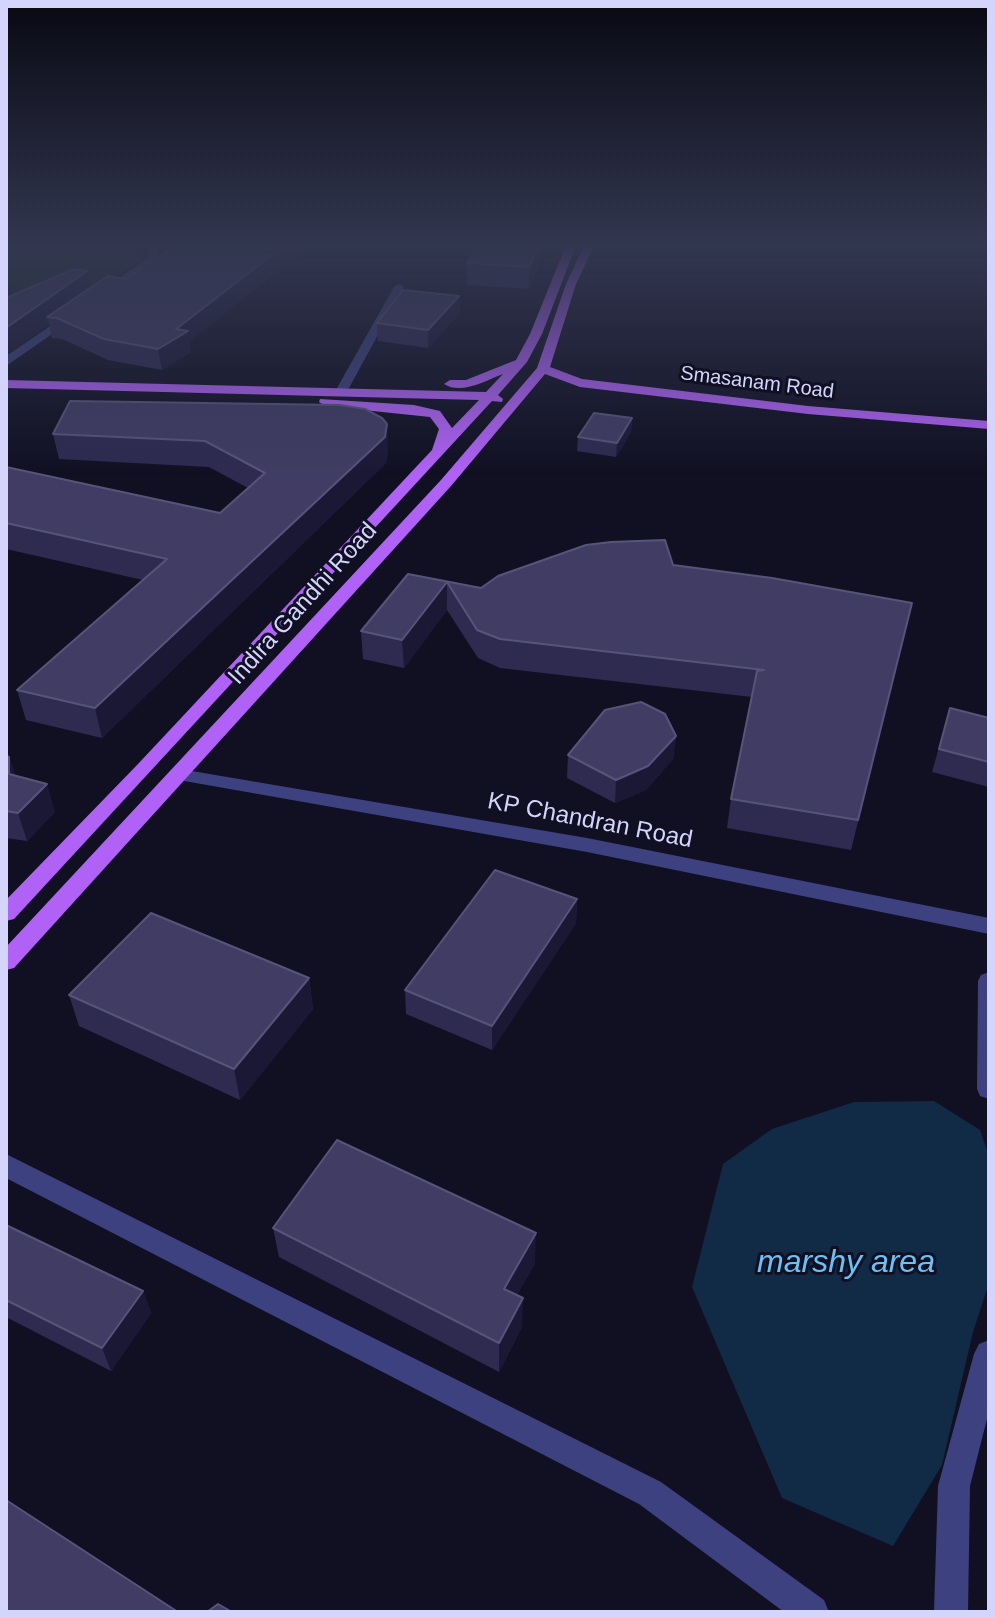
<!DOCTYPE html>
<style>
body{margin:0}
#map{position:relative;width:995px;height:1618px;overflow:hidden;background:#111023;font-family:Arial,sans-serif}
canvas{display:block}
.frame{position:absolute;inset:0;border:8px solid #d5d4fd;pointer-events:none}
</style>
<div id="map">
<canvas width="995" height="1618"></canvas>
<div class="frame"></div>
</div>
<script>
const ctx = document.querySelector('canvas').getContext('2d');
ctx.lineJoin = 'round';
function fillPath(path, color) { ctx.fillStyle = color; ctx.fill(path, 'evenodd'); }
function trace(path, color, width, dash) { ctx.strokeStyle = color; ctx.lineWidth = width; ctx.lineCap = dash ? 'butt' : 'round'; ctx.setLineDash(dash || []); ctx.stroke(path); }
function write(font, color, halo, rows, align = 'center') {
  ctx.font = font + ' Arial,sans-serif'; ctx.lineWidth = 6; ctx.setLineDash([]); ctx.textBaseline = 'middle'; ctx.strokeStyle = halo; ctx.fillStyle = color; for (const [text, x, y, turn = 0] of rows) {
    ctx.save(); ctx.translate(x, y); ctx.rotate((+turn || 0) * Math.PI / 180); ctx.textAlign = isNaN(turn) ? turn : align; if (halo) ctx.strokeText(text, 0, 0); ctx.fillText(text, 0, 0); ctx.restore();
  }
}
fillPath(new Path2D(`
 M6,248H143V259L6,352Z`), '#132d29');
fillPath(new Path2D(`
 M934,1101L980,1130L989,1156V1283L973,1332L942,1465L893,1546L782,1498L692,1287L723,1164L772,1129L854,1102Z`), '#112a46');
fillPath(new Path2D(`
 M148,248H158V260L108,295H100V291L149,257Z
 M399,284L404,287L349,388L339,391L337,388L394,287Z
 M68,314L78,316L6,366V356Z
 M180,769L587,838L989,918V934L587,852L173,779L170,775L173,771Z
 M989,972V1099L980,1096L977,1089L978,981L981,975Z
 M6,1154L661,1482L824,1600L829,1612H784L639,1504L6,1178Z
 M989,1340V1411L970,1486L968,1612H934L938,1486L974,1354L979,1344Z`), '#3d417f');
fillPath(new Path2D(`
 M565,248H575L542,334L527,362L498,395L503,399L502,402L492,401L14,919L6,921V900L138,764L432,450L439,429L430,417L325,406L319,402L320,399L414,405L440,411L452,428L479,400L6,388V380L486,392L503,374C485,381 461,395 444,384L450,380H466L516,360L530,334Z
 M583,248H593L576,284L550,367L582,379L808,406L989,421V429L808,414L580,387L545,374L451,486L14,968L6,970V947L441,480L537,368L566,284Z`), '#b062f6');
fillPath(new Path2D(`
 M172,248H307L189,341L191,352L162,370L108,360L62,339L52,338L49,324L6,355L10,284L13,295L91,288L126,279Z
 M467,263L539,265L529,289L467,285Z
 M460,313L428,348L378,341L377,323Z
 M632,418L631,432L616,457L577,451L578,437Z
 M53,434L388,449L386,463L102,738L26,720L17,690L143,580L6,549V467L220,513L248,488L209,467L59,459Z
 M673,565L912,603L851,850L727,828L731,799L752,697L500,668L478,658L447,610L404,668L363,659L361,631L408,574L481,588Z
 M950,708L989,718V787L932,772Z
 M676,736L673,759L646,790L615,803L567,778L568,755Z
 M6,755L9,757L15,775L55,812L27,841L6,838Z
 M577,899L576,923L492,1050L406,1014L405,990Z
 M309,978L313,1009L240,1100L79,1026L69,995Z
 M6,1225L143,1291L151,1313L111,1371L6,1317Z
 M273,1228L535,1263L517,1295L522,1327L499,1372L279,1257Z`), '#2e2a50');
fillPath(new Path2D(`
 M281,248H307L189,341L191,352L162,370L158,349L176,329Z
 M538,248H540L539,265L529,289V267Z
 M87,271L92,293L47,317L49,324L6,355V328Z
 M10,284L15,306L6,311V287Z
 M459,296L460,313L428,348V330Z
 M632,418L631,432L616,457L617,443Z
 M387,424L388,449L386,463L102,738L95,708Z
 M447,582V610L404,668L402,640Z
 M676,736L673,759L646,790L615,803L616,780Z
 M9,757L18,785L9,774Z
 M47,784L55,812L27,841L18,813Z
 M577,899L576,923L492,1050V1026Z
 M309,978L313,1009L240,1100L234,1069Z
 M536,1233L535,1263L504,1319V1289Z
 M143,1291L151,1313L111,1371L102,1348Z
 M523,1298L522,1327L499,1372V1343Z`), '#1b1836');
const building = new Path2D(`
 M172,248H281L176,329L188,331L158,349L104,339L57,318L47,317L108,276L126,279Z
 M476,248H538L529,267L467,263Z
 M74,269L87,271L6,328V298Z
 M403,290L459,296L428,330L377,323Z
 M70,401L339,405L365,409L382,418L387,424L385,437L95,708L17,690L167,559L6,523V467L220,513L265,473L205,441L53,434Z
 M594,413L632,418L617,443L578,437Z
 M665,540L673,565L772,578L912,603L858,820L731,799L757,671L764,670L500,639L477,630L447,582L402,640L361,631L408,574L481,588L498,576L586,545L611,542Z
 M641,702L665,714L676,736L648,766L616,780L568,755L605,710Z
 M950,708L989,718V762L939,749Z
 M6,755L9,757V774L47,784L18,813L6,811Z
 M495,870L577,899L492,1026L405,990Z
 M151,913L309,978L234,1069L69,995Z
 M337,1140L536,1233L504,1289L523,1298L499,1343L273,1228Z
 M6,1225L143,1291L102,1348L6,1300Z
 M6,1500L178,1612H6Z
 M218,1604L232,1612H207Z`);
fillPath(building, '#403c63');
trace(building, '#57547b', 2);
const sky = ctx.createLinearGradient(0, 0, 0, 474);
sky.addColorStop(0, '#090913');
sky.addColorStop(0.52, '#323750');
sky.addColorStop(1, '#32375000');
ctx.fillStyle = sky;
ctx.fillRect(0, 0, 995, 474);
write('20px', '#d5d4fd', '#111023', [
 ["Smasanam Road",757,383,7]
]);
write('24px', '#d5d4fd', '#111023', [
 ["Indira Gandhi Road",303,604,-48],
 ["KP Chandran Road",590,821,11]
]);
write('italic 32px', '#68c2f6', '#111023', [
 ["marshy area",846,1263]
]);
</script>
